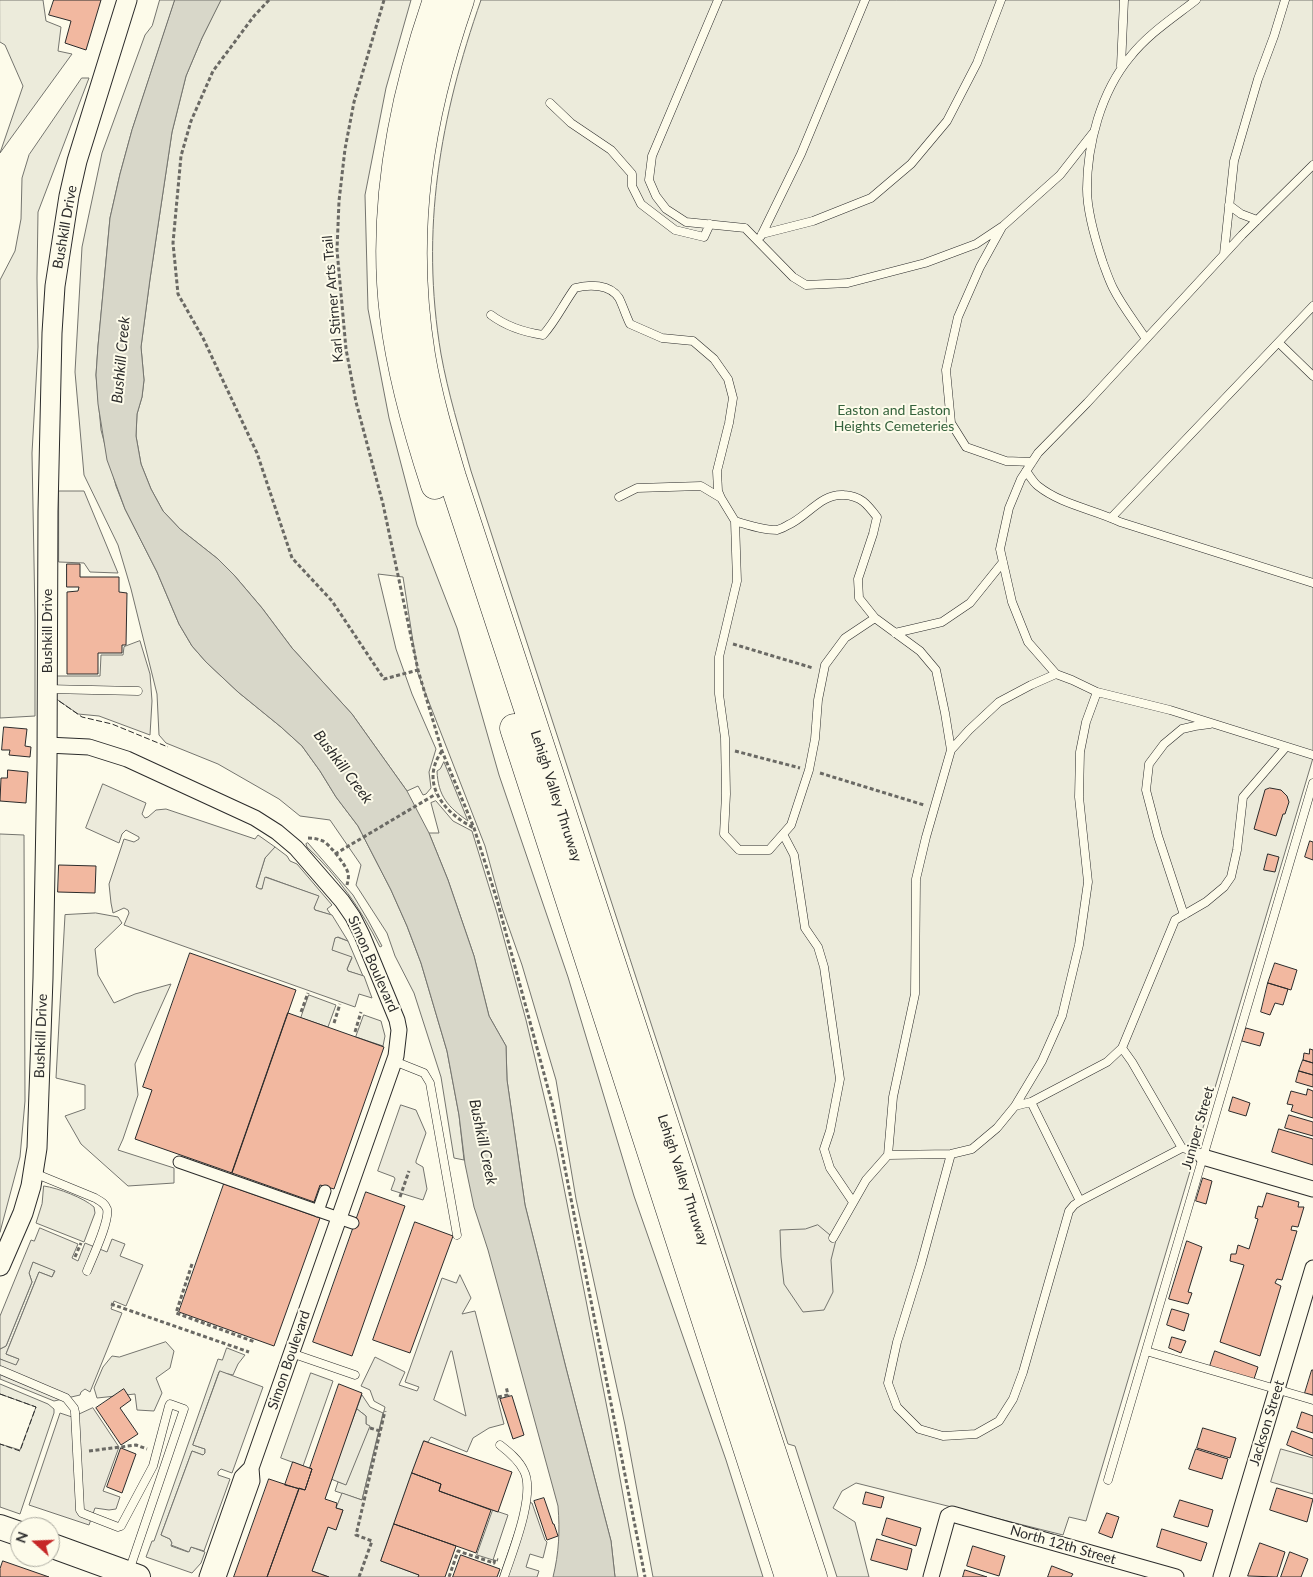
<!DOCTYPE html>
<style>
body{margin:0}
#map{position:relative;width:1313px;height:1577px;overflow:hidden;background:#fdfbea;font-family:Lato,sans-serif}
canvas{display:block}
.north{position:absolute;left:10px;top:1517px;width:50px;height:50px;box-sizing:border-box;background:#fdfbea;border:1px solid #a9a89e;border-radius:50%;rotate:290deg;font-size:14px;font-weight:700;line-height:20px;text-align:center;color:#2b2b2b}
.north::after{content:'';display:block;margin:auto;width:18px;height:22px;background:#c62828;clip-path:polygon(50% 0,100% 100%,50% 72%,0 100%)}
</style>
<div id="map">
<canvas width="1313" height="1577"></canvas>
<div class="north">N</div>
</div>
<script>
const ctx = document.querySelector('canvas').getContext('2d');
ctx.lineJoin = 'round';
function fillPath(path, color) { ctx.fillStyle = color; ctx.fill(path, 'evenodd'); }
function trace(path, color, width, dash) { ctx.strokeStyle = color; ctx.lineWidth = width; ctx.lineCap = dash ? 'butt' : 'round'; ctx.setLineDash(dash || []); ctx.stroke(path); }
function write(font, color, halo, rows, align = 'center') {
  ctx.font = font + ' Lato,sans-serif'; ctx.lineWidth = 4; ctx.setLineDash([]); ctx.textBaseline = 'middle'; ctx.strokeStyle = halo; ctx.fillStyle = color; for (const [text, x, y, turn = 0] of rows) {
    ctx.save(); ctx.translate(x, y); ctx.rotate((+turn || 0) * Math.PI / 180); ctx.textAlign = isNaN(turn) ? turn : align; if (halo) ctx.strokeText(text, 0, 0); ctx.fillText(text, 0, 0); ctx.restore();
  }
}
const green = new Path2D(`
 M0,0H43L46,21L61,27L58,51L72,54L0,153L23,86L5,45L0,42Z
 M160,0H175L132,130L120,174L110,218L98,346L96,375L101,430L116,486L125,509L157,572L179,624L192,646L206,662L238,692L281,727L302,746L320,771L336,797L358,826L391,890L407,926L421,963L447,1051L459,1115L464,1160L454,1158L441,1077L414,993L395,956L387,933L356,885L361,865L330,820L300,816L279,799L218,764L166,743L159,735L157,694L131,589L118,545L84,475L75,372L82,247L102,153L145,35L152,26Z
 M221,0H411L386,88L365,195L368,309L389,418L417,525L457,628L499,775L568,977L634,1196L726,1460L763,1577H653L625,1425L576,1199L556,1080L522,965L502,908L485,846L418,674L403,577L378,574L396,649L412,694L436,749L429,772L431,788L426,794L423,795L418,786L407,791L352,714L292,648L262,608L234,575L218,559L180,529L163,511L151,489L141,464L136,436L137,414L142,397L144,380L141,347L150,279L172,132L186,76L202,38Z
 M481,0H1313V758L1086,1521L1069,1517L1063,1535L856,1483L842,1491L833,1508L855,1522L869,1577H837L795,1446L788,1444L471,471C460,432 448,393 441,354C420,230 440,117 481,0Z
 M82,78H89L38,212L37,278L38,347L32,453L35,616V716L0,718V280L15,251L21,219L22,178L29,155Z
 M444,762L468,821C448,807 438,796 437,771L440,769Z
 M436,801L453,821L472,831L497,913L526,1020L556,1147L609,1418L638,1577H615L611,1541L566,1368L525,1205L507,1080L506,1046L489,1016L474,956L448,880L429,833H439L431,803Z
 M0,834L24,835L25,1101L20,1157L0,1232Z
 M308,843L353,895L368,920L382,946L380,947C361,909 338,876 307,847L306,844Z
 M275,847L287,856L290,861L297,864L332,905L327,909L331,915L315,910L314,908L318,896L266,877L262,889H257L256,887L265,858Z
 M96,913L118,917L122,923L95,949L98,975L114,1003L135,994L171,984L135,1064L138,1095L123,1139L118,1150L174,1168V1183L128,1186L81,1144L65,1116L85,1109V1085L56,1078L65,915Z
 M337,937L348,941L363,976L348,971L347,969L352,958L331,950L335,938Z
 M309,995L336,1005L328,1027L301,1018Z
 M364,1015L381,1021L385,1036L383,1046L356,1037Z
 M44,1186C58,1188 84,1198 94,1207L95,1213L84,1242L36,1223L42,1204Z
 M33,1262L55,1270L52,1277L39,1272L6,1354L19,1359L16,1366L0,1359V1349L6,1346L32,1282L29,1273Z
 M166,1342L174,1351L170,1368L156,1378L162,1393L154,1411L137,1410L135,1394L97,1398L94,1388L103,1367L112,1356L119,1357Z
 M227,1348L245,1355L238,1364L233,1375L219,1372L193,1445L205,1449V1453L203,1455L192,1451L161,1535L170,1539L172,1543L171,1546L188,1552L191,1547L205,1552L201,1563L192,1573L146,1557L152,1541H154L218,1359L222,1360Z
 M311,1373L333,1381L303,1466L281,1458Z
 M0,1384L48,1404L54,1409V1413L20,1514L0,1507V1444L20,1450L36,1407L0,1394Z
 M362,1395L370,1407L383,1413L362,1500L335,1491L338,1482L346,1484L366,1424V1416L357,1409Z
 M1281,1449L1313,1458V1494L1271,1482Z`);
fillPath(green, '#ecebdb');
trace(green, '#74746e', 1);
const parking = new Path2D(`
 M59,491H84L118,573L90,572L84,563L59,562Z
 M140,641L150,674L152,701L150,735L99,716L78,714L55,698V676H100L101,655H123L124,647Z
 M103,784L146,803L142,814L145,818L148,817L156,810L166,809L255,839L258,835L275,847L265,858L256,887L260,889H262L265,877L319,896L314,908L315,910L332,915L348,941L338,937L335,938L332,950L352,957L347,969L348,971L364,976L372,998L359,994L355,1007L124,925L129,913L128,910L124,908L113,913L111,903L109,884L124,839L134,842L139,839V837L126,830L122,834L119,843L86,828Z
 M401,1105L416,1110L426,1133L416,1161V1163L423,1167L427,1189L423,1200L391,1190L395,1179L394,1177L378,1171Z
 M818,1225L836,1240L831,1260L833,1292L824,1310L803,1312L784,1284L781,1257L780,1230L805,1229Z
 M40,1228L78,1244L72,1258L78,1261L85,1243L107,1252L112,1239L125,1244L120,1256L143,1265L126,1306L114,1301L111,1309L122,1313L90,1392L85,1389L81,1392L80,1395L54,1401L0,1379V1359L16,1365L19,1359L6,1354L39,1272L52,1277L55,1271L33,1262L29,1273L32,1282L6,1346L0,1349V1316L31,1240L34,1241Z
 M460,1275L471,1298L462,1314L475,1311L504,1424L489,1428L473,1438L467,1452L431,1437L428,1442L424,1441L381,1561L419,1575L418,1577H329L312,1571L328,1527L336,1529L343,1510L336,1508L342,1493L362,1500L385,1407L374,1401L370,1390L361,1386L375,1357L405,1372L399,1385L417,1391L419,1387L405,1382L442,1278L456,1283ZM451,1351H452L466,1416L434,1400Z
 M220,1371L263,1387L232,1473L221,1469L218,1472V1475L230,1479L204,1551L191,1547L189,1552L171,1545L172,1543L170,1539L161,1535L192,1451L203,1455L205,1453V1449L193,1445Z
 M93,1408L119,1447L103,1491L120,1497L116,1509L109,1510L95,1508L89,1525L29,1505L60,1413L72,1417Z
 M357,1409L366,1416V1424L370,1426L346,1485L331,1479Z
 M526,1502L532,1503L545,1540L547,1542L543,1558L530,1554L526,1567L539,1571L537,1577H500Z
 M493,1510L508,1515L493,1560L477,1555Z`);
fillPath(parking, '#eceadb');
trace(parking, '#74746e', 1);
const water = new Path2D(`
 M175,0H221L202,38L186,76L172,132L150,279L141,347L144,380L142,397L137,414L136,436L141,464L151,489L163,511L180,529L218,559L234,575L262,608L292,648L352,714L407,791L429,833L448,880L474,956L489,1016L506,1046L507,1080L525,1205L566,1368L611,1541L615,1577H553C559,1553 560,1531 558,1506L488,1250L474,1207L465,1164L459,1115L447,1051L421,963L407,926L391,890L358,826L336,797L320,771L302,746L281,727L238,692L206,662L192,646L179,624L157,572L125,509L107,460L98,404L96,375L98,346L110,218L120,174L132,130Z`);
fillPath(water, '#d8d7c9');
trace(water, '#74746e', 1);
const building = new Path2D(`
 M54,0H101L86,50L65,43L71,21L49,15Z
 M67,564H80V577H119V592L127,593L126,645H122V653H98V674H67V592L78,591L79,587H67Z
 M4,727L27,729L25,746L31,747L30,757L9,755L10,750H2Z
 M8,770L28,772L26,803L0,801L1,778H7Z
 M1270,788L1281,790L1287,796L1289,802L1285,814H1283L1276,836L1254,829L1265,790Z
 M1310,841L1313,842V860L1305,857Z
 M1268,854L1279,857L1275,872L1264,870Z
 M59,865L96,866L95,893L58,892Z
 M190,953L296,990L232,1173L135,1139L152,1090L143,1087Z
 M1275,963L1297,970L1291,990L1268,983Z
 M1268,983L1288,989L1283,1005L1275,1003L1270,1015L1261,1012Z
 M288,1013L384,1047L334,1189L320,1185L314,1202L232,1173Z
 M1246,1028L1264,1033L1260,1046L1242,1041Z
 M1310,1049L1313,1050V1063L1303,1060L1304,1053L1309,1054Z
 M1303,1060L1313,1063V1075L1299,1071Z
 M1299,1071L1313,1075V1087L1296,1082Z
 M1308,1089L1313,1091V1118L1291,1111L1293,1105L1287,1104L1291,1091L1306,1095Z
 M1233,1097L1250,1103L1246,1116L1229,1111Z
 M1289,1115L1313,1122V1136L1285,1128Z
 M1279,1129L1313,1139V1165L1272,1152Z
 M1203,1178L1212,1181L1206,1204L1196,1201Z
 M224,1184L320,1218L274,1346L179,1312Z
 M366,1192L405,1206L352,1356L313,1342Z
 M1267,1193L1299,1202L1298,1207H1304L1298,1227L1292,1226L1291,1230L1297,1231L1282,1280L1277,1279L1275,1283L1281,1286L1260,1356L1220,1342L1244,1265L1230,1261L1231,1254H1236L1238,1245L1249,1249L1258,1219L1255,1218L1258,1206L1262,1207Z
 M415,1222L453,1236L410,1353L373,1340Z
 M1187,1241L1202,1247L1188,1292L1192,1293L1188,1304L1169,1299Z
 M1172,1309L1189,1314L1184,1331L1167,1325Z
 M1172,1337L1186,1341L1181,1353L1169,1348Z
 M1215,1351L1258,1367L1253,1382L1210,1366Z
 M1312,1370H1313V1395L1305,1393Z
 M339,1384L362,1393L325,1499L337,1503L336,1508L343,1510L336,1530L328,1527L312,1571L329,1577H267L299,1488L305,1490L312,1469L310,1468Z
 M124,1389L131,1400L120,1408L138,1434L121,1445L96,1408Z
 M512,1396L524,1435L513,1439L500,1399Z
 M1302,1412L1313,1416V1433L1297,1428Z
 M1203,1428L1236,1438L1230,1458L1197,1448Z
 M1292,1431L1313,1439V1456L1287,1445Z
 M424,1441L512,1472L498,1512L439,1491L441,1484L412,1473Z
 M121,1448L136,1454L122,1493L107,1487Z
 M1196,1449L1228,1459L1222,1479L1189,1469Z
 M293,1462L312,1469L305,1490L285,1485Z
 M412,1473L441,1484L439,1491L491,1510L476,1553L394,1524Z
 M269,1479L299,1489L267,1577H234Z
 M1277,1488L1313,1499L1307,1522L1270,1510Z
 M866,1492L884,1497L881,1508L863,1504Z
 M544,1498L553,1524H554L558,1536L547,1540L534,1501Z
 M1180,1500L1213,1510L1208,1527L1174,1517Z
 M1107,1513L1119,1517L1112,1538L1099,1533Z
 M887,1518L921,1528L916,1546L882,1535Z
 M394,1524L456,1546L445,1577H418L419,1575L381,1561Z
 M1162,1529L1207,1543L1201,1561L1157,1547Z
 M877,1539L912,1549L907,1570L871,1560Z
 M1260,1543L1285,1552L1277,1577L1248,1576Z
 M973,1546L1005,1556L999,1576L967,1566Z
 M1290,1552L1308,1559L1301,1577H1281Z
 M461,1555L500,1569L497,1577H453Z
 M3,1561L49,1577H0V1569Z
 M1052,1566L1073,1574L1071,1577H1048Z
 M965,1570L987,1577H963Z`);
fillPath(building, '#f2b8a0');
trace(building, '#2b2b2b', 1);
const service = new Path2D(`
 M718,0L652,156L649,180L656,196L666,209L686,222L745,228L793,277L806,285L848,283L925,263L976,244L1003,226L1060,175L1093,133
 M1121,66L1124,0
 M550,103L571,123L611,150L632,174V186L641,204L675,230L704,237L710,224
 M1313,165L1242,235L1087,403L1038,453L1021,479L1009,508L1000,549L1012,602L1028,642L1056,674L1072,680L1097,692L1170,710L1313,755
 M1229,205L1241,214L1257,220
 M1002,227L980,267L958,317L946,370L951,423L966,447L1006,461L1032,462
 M762,234L813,221L871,198L911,164L947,121L977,63L1001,0
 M761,236L801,154L865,0
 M1224,254L1234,161L1258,79L1274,36L1285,0
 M491,315C507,327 523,332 543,335C555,322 564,303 575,288C589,284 610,284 619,298C623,306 626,316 630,324L662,338L693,341L714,359L728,379L733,398L729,423L717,471L718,491L721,498
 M1146,339C1135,322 1122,306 1113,288C1109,280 1106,271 1103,263C1096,242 1087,211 1087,189C1087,144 1101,92 1130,57C1148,34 1173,18 1196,0
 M1279,343L1313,376
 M1026,471C1030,476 1033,482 1038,486C1062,505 1093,509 1120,522L1313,583
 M619,497L637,488L701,486L721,498L735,521L737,581L719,657V694L725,738L726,794L724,834L739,850H769L791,825L809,770L815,739L818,700L825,665L845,638L875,618
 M1111,518L1313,306
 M735,521C747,525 765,530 777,530C780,529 785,527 788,525C807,517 821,493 844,495C861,496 867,504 877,517L873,534L858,579L859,598L875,618L920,651L936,670L945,713L951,750
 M895,633L942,622L970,603L1003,562
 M47,689L138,691
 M783,834L794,855L805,928L818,947L824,967L840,1079L830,1131L824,1149L830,1168L853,1202
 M1184,915L1158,836L1146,790L1149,764L1164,744L1182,729L1195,726L1210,724
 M394,1061L424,1073L430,1083L457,1235
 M1031,1102L1080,1201
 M1015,1106L1042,1061L1062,1016L1079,945L1088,882L1079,797L1080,752L1086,722L1097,692
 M1182,1148L1204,1154
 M951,1154L921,1264L897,1342L888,1383L897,1407L919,1429L943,1436L976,1434L999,1421L1013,1399L1023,1372L1069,1211L1074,1205L1080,1201L1182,1148L1132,1062L1122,1048L1175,920L1206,902L1224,887L1231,877L1237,850L1243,797L1286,747
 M888,1155L893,1097L915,994L916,879L926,837L951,750L969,730L999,702L1031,685L1056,674
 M34,1173L95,1198C100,1201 105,1203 107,1209C110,1221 92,1258 87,1271
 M833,1238L866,1180L888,1155L951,1154L972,1149L997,1128L1015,1106L1031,1102L1107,1062L1122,1048
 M1146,1351L1313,1400
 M291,1353L355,1375
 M0,1370L66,1398L74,1408L75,1412L80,1510L82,1513L118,1527L121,1526L153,1466L169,1406L170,1404L184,1409L129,1571
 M500,1445C509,1452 519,1460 524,1471C536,1494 512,1553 504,1577
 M1108,1480L1313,783`);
const pedestrian = new Path2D(`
 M179,1162L353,1223
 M318,1211L325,1191`);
const minor = new Path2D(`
 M47,745L89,747L127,759L255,818L277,832L296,848L342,901L353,917L362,935L397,1020L399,1030L396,1056L251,1468L242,1477L207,1577
 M1203,1157L1313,1189
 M218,1577L252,1481L251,1468
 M931,1577L948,1516L952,1514L1176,1577
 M1221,1577L1313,1268`);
const tertiary = new Path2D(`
 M0,1266L23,1213L31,1186L37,1148L43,978L47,762L48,511L52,333L55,286L69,196L77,161L127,0`);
const primary = new Path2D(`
 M0,1527L20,1534
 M50,1545L138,1577`);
const motorway = new Path2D(`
 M460,0C419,118 401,231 421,355C428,397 440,437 452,477L813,1577
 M435,485C417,430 401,374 394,316C381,209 402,101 437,0
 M514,728L789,1577`);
trace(service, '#2b2b2b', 9);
trace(pedestrian, '#2b2b2b', 13);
trace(minor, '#2b2b2b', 17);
trace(tertiary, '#2b2b2b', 21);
trace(primary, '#2b2b2b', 26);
trace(motorway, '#2b2b2b', 29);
trace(new Path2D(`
 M269,0L254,16L213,71L191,121L181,156L173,243L178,294L203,338L257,453L292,558L332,601L384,679L418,670
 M384,0L354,102L345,149L339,201L337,250L346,349L356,402L383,504L418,670L442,751L474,828L497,900L553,1107L645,1577
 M733,644L813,668
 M442,751C419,783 444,813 474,828
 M735,751L800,768
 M820,773L924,805
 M308,838C313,838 318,839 323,841C330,845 346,865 348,873C349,877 348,881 347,885
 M335,854L436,794
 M301,1012L308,993
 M334,1023L340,1004
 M355,1032L361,1012
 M400,1197L409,1171
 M75,1257L81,1243
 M192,1264L176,1313L255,1342
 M111,1304L249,1352
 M498,1397L508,1395L506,1386
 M370,1428L380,1431
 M89,1451L136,1445L147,1449
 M359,1577L372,1541L356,1535L385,1411
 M449,1577L458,1551L494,1563L495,1559L498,1560`), '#6a6964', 3, [4, 2.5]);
trace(service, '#fdfbea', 8);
trace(pedestrian, '#fdfbea', 11);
trace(minor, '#fdfbea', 15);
trace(tertiary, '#fdfbea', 19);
trace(primary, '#fdfbea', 24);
trace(motorway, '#fdfbea', 28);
trace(new Path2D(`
 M59,701L82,717L112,724L168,747
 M0,1394L36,1407L20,1451L0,1444`), '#2b2b2b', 1, [6, 2.5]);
write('14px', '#2b2b2b', '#fdfbea', [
 ["Bushkill Drive",65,227,-80],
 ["Karl Stirner Arts Trail",333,299,-95],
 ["Bushkill Drive",47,631,-90],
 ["Lehigh Valley Thruway",556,796,72],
 ["Simon Boulevard",373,964,66],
 ["Bushkill Drive",41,1036,-88],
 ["Juniper Street",1198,1128,-74],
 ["Lehigh Valley Thruway",683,1180,72],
 ["Simon Boulevard",289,1360,-71],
 ["Jackson Street",1267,1423,-73],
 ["North 12th Street",1063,1545,16]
]);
write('14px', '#34623c', '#fdfbea', [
 ["Easton and Easton",894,410],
 ["Heights Cemeteries",894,426]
]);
write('italic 15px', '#2b2b2b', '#fdfbea', [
 ["Bushkill Creek",121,360,-85],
 ["Bushkill Creek",343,767,53],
 ["Bushkill Creek",483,1142,78]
]);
</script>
